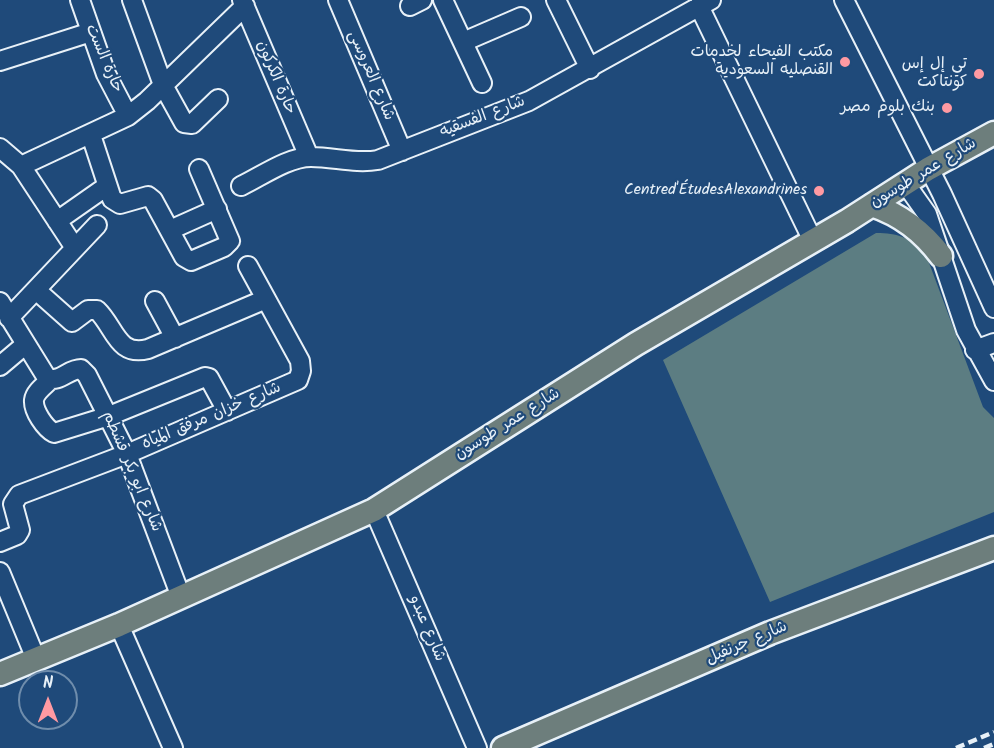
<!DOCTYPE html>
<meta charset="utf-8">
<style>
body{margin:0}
#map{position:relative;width:994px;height:748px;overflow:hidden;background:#1f4a7a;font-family:Kalam,sans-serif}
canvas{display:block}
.north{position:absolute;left:18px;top:670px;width:60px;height:60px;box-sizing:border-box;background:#1f4a7a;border:2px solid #6f8dac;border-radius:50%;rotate:0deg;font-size:16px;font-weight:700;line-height:24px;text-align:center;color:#e8f1f8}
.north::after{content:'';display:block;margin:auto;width:21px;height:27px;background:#ff9aa2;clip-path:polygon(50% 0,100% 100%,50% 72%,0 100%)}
</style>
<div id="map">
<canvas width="994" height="748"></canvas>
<div class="north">N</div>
</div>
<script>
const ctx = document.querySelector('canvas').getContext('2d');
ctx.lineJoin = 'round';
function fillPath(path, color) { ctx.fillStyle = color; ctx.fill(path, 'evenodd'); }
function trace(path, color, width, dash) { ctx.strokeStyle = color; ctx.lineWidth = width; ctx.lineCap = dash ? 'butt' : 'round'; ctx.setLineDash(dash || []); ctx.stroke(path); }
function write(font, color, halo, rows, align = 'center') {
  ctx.font = font + ' Kalam,"Playpen Sans Arabic",sans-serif'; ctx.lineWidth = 4.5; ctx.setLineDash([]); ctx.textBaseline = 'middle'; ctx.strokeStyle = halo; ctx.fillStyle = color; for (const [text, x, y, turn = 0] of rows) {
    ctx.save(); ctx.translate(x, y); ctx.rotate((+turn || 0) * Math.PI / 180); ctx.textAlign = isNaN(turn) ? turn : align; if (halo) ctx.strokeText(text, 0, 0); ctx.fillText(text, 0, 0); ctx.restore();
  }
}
fillPath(new Path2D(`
 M876,233C898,233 910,238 925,252L983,407L994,418V512L770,602L663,360Z`), '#5c7d82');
const minor = new Path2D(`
 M80,0L106,74L128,116
 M132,0L163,85L184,123L192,124L218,99
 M242,0L309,157
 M338,0L402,151
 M443,0L482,83
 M556,0L590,69
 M844,0L942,194L994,308
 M410,6L422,0
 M699,6L813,241
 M463,42L521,17
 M0,61L91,32
 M91,135L112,199L120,204L148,196L153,200L184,257L191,261L224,247L230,241L199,169
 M0,148L21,166L75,248
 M21,166L128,116L147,101L245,6
 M905,183L927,214L966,330L994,381
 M241,186C262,176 288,157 311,157C334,157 355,164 378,160L529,101L711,0
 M57,221L107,186
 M170,230L217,209
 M36,290L72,322L88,310H97C115,327 117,357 148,349L266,299
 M155,301L175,338
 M0,302L47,378C60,383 68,369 81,369L87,375L127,454L181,597
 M9,318L97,225
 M975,350L994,343
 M0,366L26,344
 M50,380C45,385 35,392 34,400C33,411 45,428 54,433L109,416L205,377L209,378L227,411
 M374,510L477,748
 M0,542L17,535L20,530L13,504L19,495L127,454L298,380L301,371L300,361L248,266
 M0,572L36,659
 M119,625L173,748`);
const major = new Path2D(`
 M872,205C901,215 922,231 941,256
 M0,674L119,625L374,510L636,344L847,221L928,169L994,133
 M503,748L770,633L994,548`);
trace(minor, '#e8f1f8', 22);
trace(major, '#e8f1f8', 27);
trace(minor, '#1f4a7a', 18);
trace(major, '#6d7e7c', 22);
trace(new Path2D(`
 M956,748L994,732
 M984,748L994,744`), '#e8f1f8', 4.5, [9, 4.5]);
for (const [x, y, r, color] of [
 [845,62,6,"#ff9aa2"],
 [979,74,6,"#ff9aa2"],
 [947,108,6,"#ff9aa2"],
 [819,191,6,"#ff9aa2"]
]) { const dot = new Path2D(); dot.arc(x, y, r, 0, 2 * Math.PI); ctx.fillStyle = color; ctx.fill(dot); trace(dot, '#1f4a7a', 2); }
write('16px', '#e8f1f8', '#1f4a7a', [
 ["مكتب الفيحاء لخدمات",833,53],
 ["القنصليه السعودية",833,71],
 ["تي إل إس",967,65],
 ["كونتاكت",967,83],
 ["بنك بلوم مصر",935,108],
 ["Centred'ÉtudesAlexandrines",807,191]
], 'right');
write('16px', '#e8f1f8', '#1f4a7a', [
 ["حارة الست",103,59,67],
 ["شارع العروسى",370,76,67],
 ["حارة الكركون",275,78,67],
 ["شارع الفسقيه",483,118,-21],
 ["شارع عمر طوسون",924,174,-31],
 ["شارع خزان مرفق المياه",212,417,-23],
 ["شارع عمر طوسون",508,425,-32],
 ["شارع ابو بكر قشطم",131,472,67],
 ["شارع عبدو",426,629,67],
 ["شارع جرنفيل",747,644,-23]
]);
</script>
